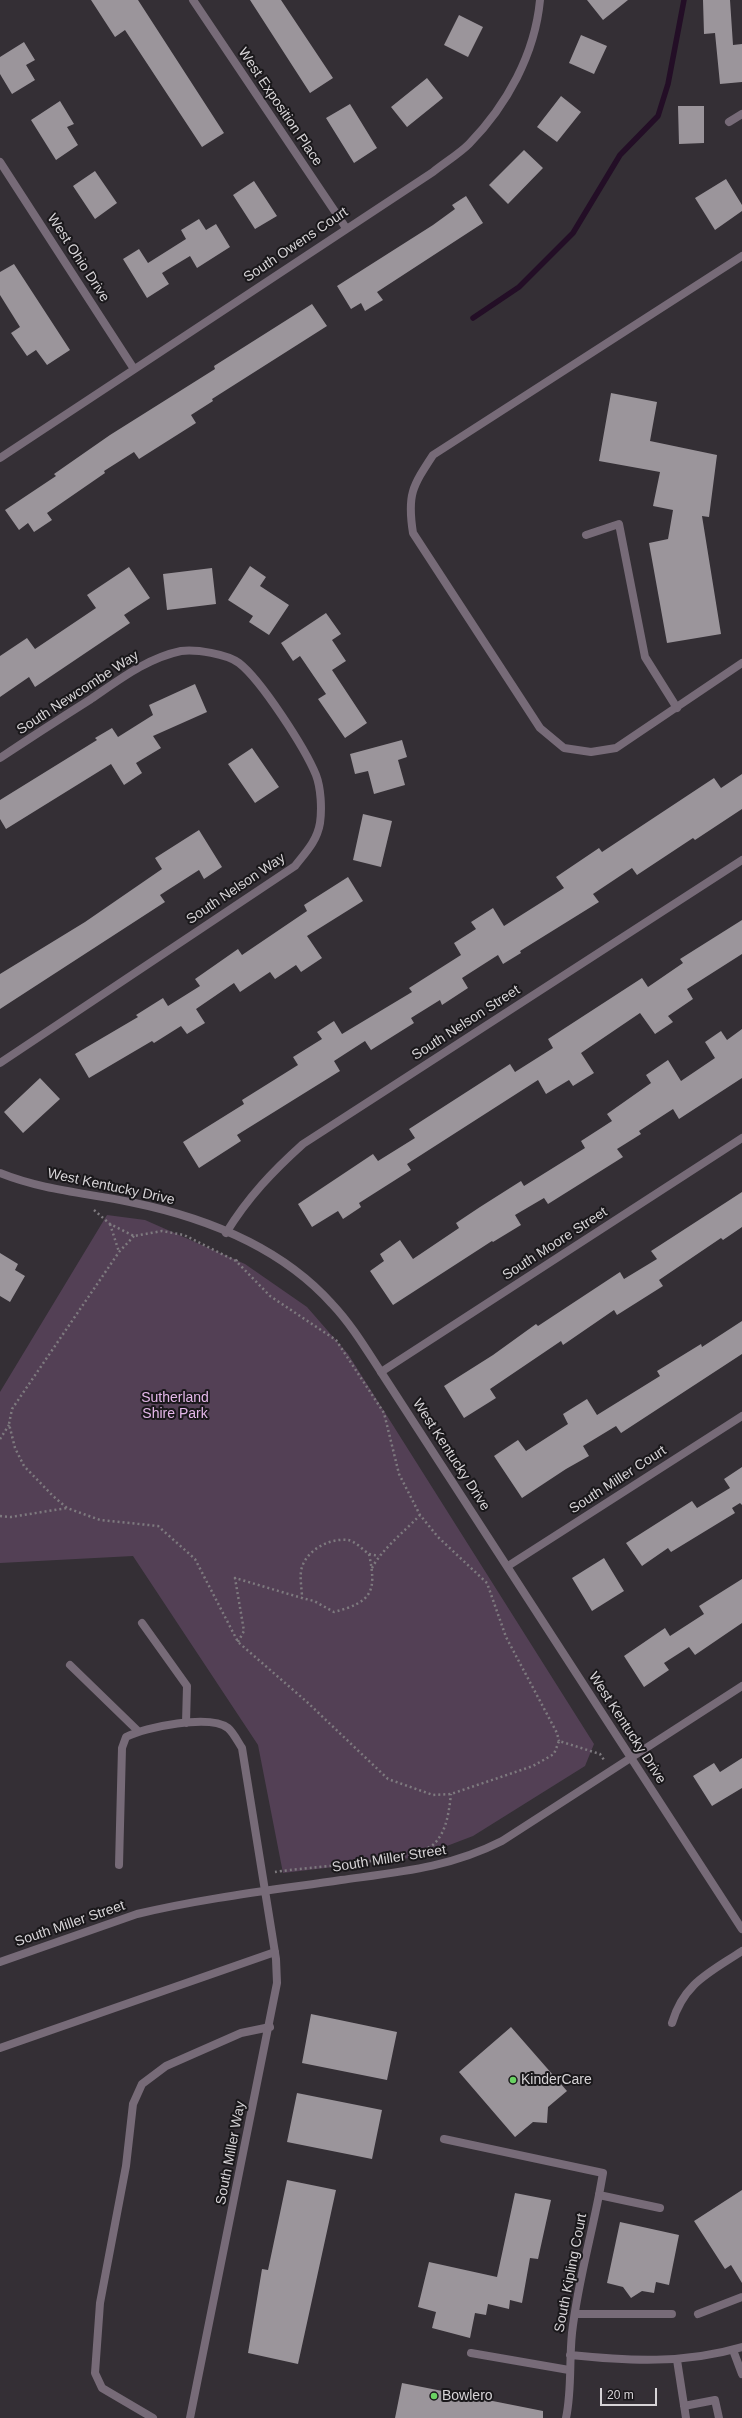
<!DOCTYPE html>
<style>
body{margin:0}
#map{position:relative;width:742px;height:2418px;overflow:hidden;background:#342f35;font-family:Arial,sans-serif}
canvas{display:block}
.scale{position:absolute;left:600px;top:2388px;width:57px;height:18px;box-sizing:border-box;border:2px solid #d7d4d7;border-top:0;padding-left:5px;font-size:12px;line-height:14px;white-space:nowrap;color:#d7d4d7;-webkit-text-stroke:3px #1a181b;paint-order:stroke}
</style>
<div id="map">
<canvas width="742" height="2418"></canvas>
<div class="scale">20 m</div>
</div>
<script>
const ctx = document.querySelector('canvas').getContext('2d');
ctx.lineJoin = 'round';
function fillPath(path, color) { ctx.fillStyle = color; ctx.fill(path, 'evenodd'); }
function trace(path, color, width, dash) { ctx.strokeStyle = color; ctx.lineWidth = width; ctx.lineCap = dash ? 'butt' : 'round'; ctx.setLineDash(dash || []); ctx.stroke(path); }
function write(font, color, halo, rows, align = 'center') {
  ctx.font = font + ' Arial,sans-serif'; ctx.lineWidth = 4; ctx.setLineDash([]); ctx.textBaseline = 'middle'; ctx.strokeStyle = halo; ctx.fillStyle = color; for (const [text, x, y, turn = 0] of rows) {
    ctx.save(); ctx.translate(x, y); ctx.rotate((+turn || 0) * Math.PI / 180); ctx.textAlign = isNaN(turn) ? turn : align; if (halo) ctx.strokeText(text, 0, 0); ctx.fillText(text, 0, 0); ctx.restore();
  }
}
fillPath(new Path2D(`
 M107,1215L145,1220L245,1264L307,1307L348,1354L594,1744L585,1766L473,1836L418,1857L283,1873L258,1745L133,1556L0,1563V1392Z`), '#534055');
trace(new Path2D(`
 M473,318L519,287L573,233L620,155L658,116L668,84L684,0`), '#230e26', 5.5);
fillPath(new Path2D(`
 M91,0H138L224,133L202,147L125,30L115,37Z
 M250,0H281L333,78L310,93Z
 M587,0H628L603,20Z
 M703,0H730L733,45L742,44V82L720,84L715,33L704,34Z
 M459,15L483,27L468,57L444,45Z
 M581,35L607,46L594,74L569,63Z
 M24,42L35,60L26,65L35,80L12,94L0,74V57Z
 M427,78L443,98L407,127L391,107Z
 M561,96L581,112L557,142L537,127Z
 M60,101L74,124L67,127L78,145L56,160L31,120Z
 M350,104L377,148L354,163L326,118Z
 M678,106H704V143L679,144Z
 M524,150L543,168L508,204L489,185Z
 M95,171L117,203L95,219L73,186Z
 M726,179L742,205V211L715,230L695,198Z
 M254,181L277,216L255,229L233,195Z
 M466,196L483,223L377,292L383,300L365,311L361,303L351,309L337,286L433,225L455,209L452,205Z
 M199,219L206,230L216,224L230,247L197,268L190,256L162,273L169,284L147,298L123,259L139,249L148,263L186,239L181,230Z
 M14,264L70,350L47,365L36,350L27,356L11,333L20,327L0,295V272Z
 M312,304L327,326L212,399L213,401L191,415L196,423L139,459L134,452L104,471L105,473L47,513L52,520L34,532L28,523L19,530L5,510L56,476L54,474L110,435L215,369L214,366Z
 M611,393L657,402L650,441L717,455L709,517L702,516L721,634L667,643L649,543L668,539L673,510L653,506L660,472L599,461Z
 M250,566L266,577L260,586L289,605L269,635L249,622L253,616L228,600Z
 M129,567L150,598L124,615L130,623L35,687L29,677L0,697V656L27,638L35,649L96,608L87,595Z
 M212,568L216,604L167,610L163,574Z
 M326,613L341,634L332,640L346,661L332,670L367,723L345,738L318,699L326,694L300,656L293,661L281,643Z
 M195,684L207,712L153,736L161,748L136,763L142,773L124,785L111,764L6,829L0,819V800L97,740L95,738L112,728L118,737L153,715L149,705Z
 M402,740L407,757L398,760L405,785L374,794L368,771L355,774L350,754Z
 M252,748L279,787L255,803L228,764Z
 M742,774V809L695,840L693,838L637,875L632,868L593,894L599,902L520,951L521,953L503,964L498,955L462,978L468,988L442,1005L440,1000L411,1018L414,1023L371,1050L365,1041L334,1061L340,1071L237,1135L241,1141L199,1168L183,1142L244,1104L242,1100L298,1065L293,1057L322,1039L317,1032L334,1021L342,1034L412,992L409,988L461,955L454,943L476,929L471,922L493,908L504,926L564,888L556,877L599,848L602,852L714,778L721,788Z
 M363,814L392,821L381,867L353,860Z
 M199,830L222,867L204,879L199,870L160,895L165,902L0,1009V974L85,922L162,869L155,858Z
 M348,877L363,901L307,936L322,958L301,972L296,965L275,979L270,972L240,992L234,983L196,1009L205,1023L187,1034L181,1026L154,1043L152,1041L89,1078L75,1054L138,1017L136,1015L163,998L168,1006L200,986L195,979L238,949L242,955L307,911L304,905Z
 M742,920V954L687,989L693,999L668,1016L673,1022L655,1034L640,1013L581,1053L594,1073L573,1086L569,1080L546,1094L538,1080L407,1164L411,1170L359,1203L361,1207L343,1219L338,1211L312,1227L298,1204L373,1154L378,1161L415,1138L409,1129L510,1064L515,1072L553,1048L548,1039L642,978L648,987L683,963L680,959Z
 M742,1029V1078L679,1119L673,1109L639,1131L641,1134L617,1149L623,1157L548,1204L544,1198L515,1215L521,1225L493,1242L492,1241L393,1305L370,1271L384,1261L380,1254L400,1240L413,1259L459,1228L456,1223L480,1207L521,1181L524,1186L585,1148L581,1141L612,1121L607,1114L651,1083L646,1075L668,1060L681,1081L715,1058L705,1042L721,1031L727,1040Z
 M40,1078L60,1099L23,1133L4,1112Z
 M742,1192V1227L723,1240L721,1238L659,1280L663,1286L617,1315L614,1310L563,1345L561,1341L490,1389L496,1398L464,1418L444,1386L493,1355L536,1324L538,1326L620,1272L624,1279L657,1259L651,1251Z
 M0,1253L18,1264L15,1270L25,1276L10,1302L0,1296Z
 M742,1321V1354L621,1433L616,1426L583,1446L589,1456L566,1469L522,1498L494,1456L518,1440L526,1451L568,1424L563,1414L587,1399L597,1415L660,1376L657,1371L701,1344L702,1347Z
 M742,1467V1505L740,1503L732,1508L735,1513L671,1552L668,1548L642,1566L626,1543L692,1501L697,1508L730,1488L724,1479Z
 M604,1558L624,1591L592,1611L572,1578Z
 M742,1579V1623L695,1655L689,1647L664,1663L669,1670L644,1687L624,1656L665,1628L670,1636L704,1614L699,1606Z
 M742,1758V1788L712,1806L693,1776L714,1763L720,1772Z
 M311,2014L397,2032L387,2080L302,2063Z
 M511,2027L567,2091L548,2107L547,2123L533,2122L515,2137L459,2072Z
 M297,2093L382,2110L372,2159L287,2142Z
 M287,2180L336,2190L298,2364L248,2353L262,2269L268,2270Z
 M742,2190V2283L731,2265L725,2269L694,2221Z
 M515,2193L551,2200L538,2259L530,2258L522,2303L510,2300L509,2309L488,2304L486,2315L475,2313L470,2338L432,2328L436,2312L418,2307L429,2262L497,2277Z
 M620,2222L679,2235L669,2285L656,2282L654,2293L642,2291L631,2298L623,2287L607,2283Z
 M402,2383L543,2411V2418H395Z`), '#9b959b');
trace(new Path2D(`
 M94,1210L110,1224L134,1236L162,1231L184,1235L236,1261L270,1296L336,1340L384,1413L399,1474L420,1515L438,1537L487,1583L506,1637L557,1733L559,1741
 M110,1224L119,1252
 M134,1236L119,1252L12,1409L9,1424L15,1448L24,1466L53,1496L67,1508L100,1520L158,1526L195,1559L238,1642L307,1702L388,1779L433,1795L451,1794L533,1766L554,1754L559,1741L600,1754L604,1760
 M236,1261L239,1257
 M0,1439L9,1425
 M0,1516L11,1517L67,1508
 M369,1554L379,1556
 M372,1568C382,1549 405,1531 420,1515
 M238,1642L244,1631L235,1578L302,1598L314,1601L334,1612C372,1602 377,1592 369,1554C363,1550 355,1541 348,1540C330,1538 308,1549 302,1567C299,1576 302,1589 302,1598
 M275,1872C305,1867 419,1861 435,1843C447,1830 449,1811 451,1794`), '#7e7a7f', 2.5, [2, 3]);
trace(new Path2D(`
 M729,122L742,114
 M586,535L619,524L645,657L677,708
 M0,2048L275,1952
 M444,2139L603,2173L599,2195L660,2208
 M575,2314H672
 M698,2314L742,2297
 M733,2350L742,2374
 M471,2353L569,2370
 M677,2360L686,2418
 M684,2406L715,2400L719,2418`), '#776b78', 8);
trace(new Path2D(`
 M193,0L346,228
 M0,162L134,369
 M742,256L433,455C412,487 407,495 413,533L540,728L564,748L591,752L616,748L742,663
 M0,458L433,172C444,163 459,154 469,144C507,105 535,54 540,0
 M0,758C30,738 61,718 91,699C119,680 147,658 181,651C196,649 227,654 239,663C261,680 305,748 316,775C321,788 322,809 320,823C317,841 306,852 295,866L0,1063
 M226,1233C248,1197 273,1171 303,1144L742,860
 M381,1372L742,1138
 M508,1566L742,1416
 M142,1623L187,1686L186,1723
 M70,1665L138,1731
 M119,1865L122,1748L126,1737C145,1727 210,1714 228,1728C233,1732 238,1742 242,1748L276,1959L277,1983L190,2418
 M0,1962L137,1914C204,1898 273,1890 341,1880C399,1872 449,1868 502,1841L742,1686
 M672,2023C684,1983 709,1973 742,1951
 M570,2355C629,2361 684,2364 742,2347
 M153,2418L102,2388L95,2373L100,2303L126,2166L133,2104L142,2084L166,2066L241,2033L270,2027
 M566,2418C572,2390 569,2362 572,2333C577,2287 590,2241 599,2195`), '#776b78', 8);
trace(new Path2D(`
 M0,1173C42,1190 86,1193 130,1202C204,1217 280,1246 332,1304C351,1324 366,1349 381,1372L742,1929`), '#776b78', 8);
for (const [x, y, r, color] of [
 [513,2080,4,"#6ad363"],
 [434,2396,4,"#6ad363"]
]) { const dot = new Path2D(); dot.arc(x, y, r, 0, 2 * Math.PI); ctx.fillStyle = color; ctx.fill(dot); trace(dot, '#1a181b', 1.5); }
write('14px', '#d7d4d7', '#1a181b', [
 ["West Exposition Place",280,107,56],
 ["South Owens Court",296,245,-34],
 ["West Ohio Drive",78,258,57],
 ["South Newcombe Way",78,693,-33],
 ["South Nelson Way",236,889,-34],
 ["South Nelson Street",466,1023,-33],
 ["West Kentucky Drive",111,1187,12],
 ["South Moore Street",555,1244,-33],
 ["West Kentucky Drive",451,1455,57],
 ["South Miller Court",618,1480,-33],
 ["West Kentucky Drive",627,1728,57],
 ["South Miller Street",389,1859,-9],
 ["South Miller Street",70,1924,-19],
 ["South Miller Way",231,2153,-79],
 ["South Kipling Court",571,2273,-79]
]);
write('14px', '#e5b8ea', '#1a181b', [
 ["Sutherland",175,1398],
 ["Shire Park",175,1414]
]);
write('14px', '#d7d4d7', '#1a181b', [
 ["KinderCare",521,2080],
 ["Bowlero",442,2396]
], 'left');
</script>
